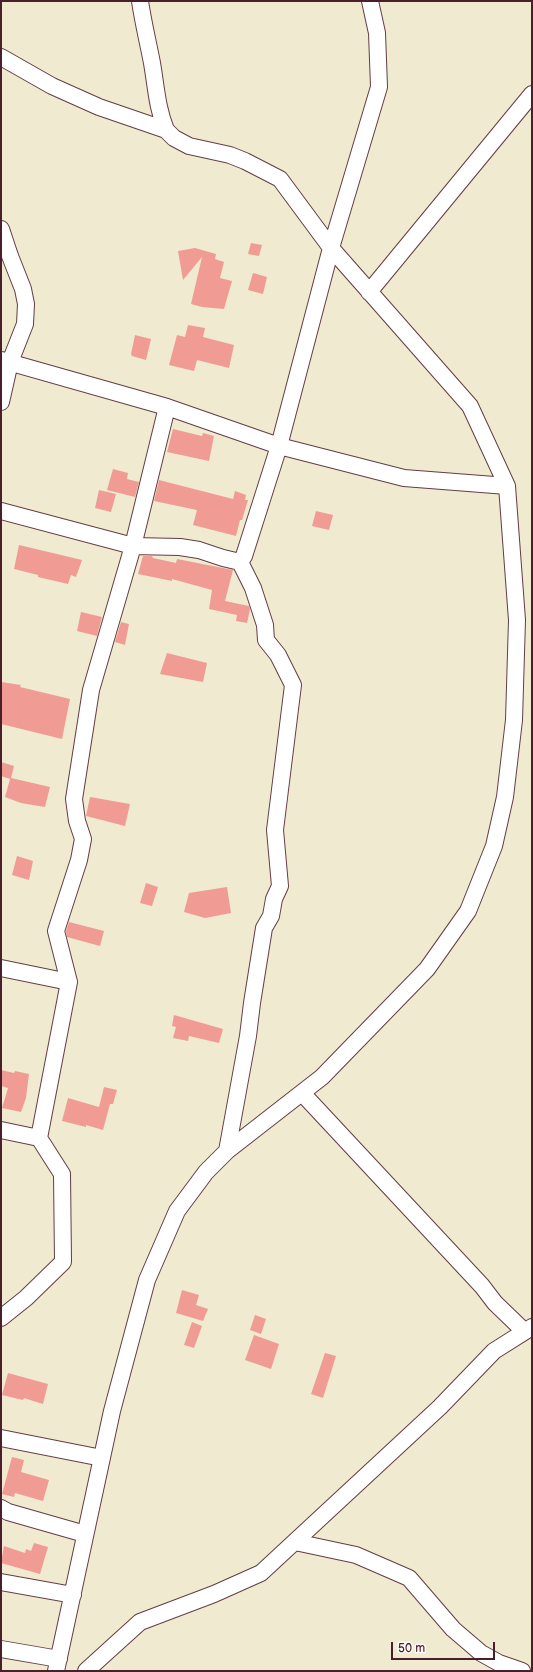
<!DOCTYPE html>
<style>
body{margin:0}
#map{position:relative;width:533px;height:1672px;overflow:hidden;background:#efead0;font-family:"Balsamiq Sans",sans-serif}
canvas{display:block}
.frame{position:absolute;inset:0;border:2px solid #4a1f2b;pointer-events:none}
.scale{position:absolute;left:391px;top:1642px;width:104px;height:18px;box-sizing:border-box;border:2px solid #4a1f2b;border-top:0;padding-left:5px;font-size:12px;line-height:14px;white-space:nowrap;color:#4a1f2b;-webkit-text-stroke:3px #fdfcf7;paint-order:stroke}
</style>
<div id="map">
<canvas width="533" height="1672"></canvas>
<div class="frame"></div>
<div class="scale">50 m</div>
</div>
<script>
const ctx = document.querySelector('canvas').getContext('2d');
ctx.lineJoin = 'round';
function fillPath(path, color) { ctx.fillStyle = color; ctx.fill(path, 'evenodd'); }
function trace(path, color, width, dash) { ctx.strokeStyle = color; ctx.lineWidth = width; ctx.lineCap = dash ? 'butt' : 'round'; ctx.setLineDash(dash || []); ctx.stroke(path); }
fillPath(new Path2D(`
 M251,243L262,245L259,256L248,254Z
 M195,248L216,254L215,259L224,262L220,278L232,281L224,309L202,307L191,304L202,257L183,280L178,251Z
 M253,273L267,277L263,294L248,290Z
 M188,325L205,328L203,337L234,345L229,368L197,360L194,371L169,365L177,335L185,337Z
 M135,335L151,339L146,360L132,356L131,354Z
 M173,429L202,436L203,433L214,436L209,461L167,452Z
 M113,469L128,473L127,479L139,482L135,497L107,490Z
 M159,480L233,499L235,491L246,495L245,500H248L242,520H240L236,536L193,525L197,510L154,501Z
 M99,490L116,494L111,512L95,508Z
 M316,511L333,515L329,530L312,526Z
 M19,545L82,560L76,577L71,575L68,584L38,577V575L14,569Z
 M143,556H152L153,558L176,563L177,559L233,570L225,601L249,606L250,609L247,623L236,621L237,615L209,609L212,590L172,579V581L138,574Z
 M81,612L102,617L97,636L77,631Z
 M121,622L129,624L125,645L115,642Z
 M167,653L207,663L203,682L160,674Z
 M1,682L21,685L20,687L70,699L62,739L1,724Z
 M1,762L14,766L11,778L50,787L45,807L21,803L5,797L10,779L1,776Z
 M90,797L130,804L125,826L86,816Z
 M17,856L33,861L29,880L12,875Z
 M146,883L158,887L152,906L140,903Z
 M227,887L231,913L205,918L184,912L189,893Z
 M69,922L104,931L100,946L67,937L66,931Z
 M174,1015L223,1029L219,1043L189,1036L188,1041L173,1038L176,1027L172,1026Z
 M1,1070L14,1073L15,1071L29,1074L26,1098L21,1112L2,1108L8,1088L1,1086Z
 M104,1087L117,1090L113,1104H110L103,1130L86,1125V1127L62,1121L68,1098L99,1107Z
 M182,1290L199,1295L196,1305L208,1309L203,1321L176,1313Z
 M255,1315L266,1319L261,1334L250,1330Z
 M192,1322L202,1326L194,1348L184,1345Z
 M254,1335L279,1344L271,1369L245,1360Z
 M325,1353L336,1356L323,1398L311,1394Z
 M8,1373L48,1384L43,1404L24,1398L23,1400L2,1395Z
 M12,1457L24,1460L21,1472L49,1480L43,1501L15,1493L14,1497L2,1494Z
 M34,1543L48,1547L40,1574L1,1563L4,1546L25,1553L26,1549L31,1551Z`), '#f09c95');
const minor = new Path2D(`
 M140,1C143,22 148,42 152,63C156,86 157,108 166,130
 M1,57L52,86L99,107L166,130L174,138L189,146L230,155L245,161L280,179L331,248L470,406L507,486L517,620L514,720L505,797L494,846L468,911L427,969L322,1077L227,1151L206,1172L177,1211L147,1280L112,1411L56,1671
 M1,229L10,256L23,289L26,304L25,324L10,362L1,402
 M369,292L532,94
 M1,360L167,407L279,446L404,478L507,486
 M1,511L133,546L180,547L199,550L223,558L240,562
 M240,562L244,556L279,446L331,248L379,87L377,33L370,1
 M1,968L69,982
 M302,1093L482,1286L495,1303L524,1331
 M1,1130L39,1138
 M227,1151L248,1036L252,1003L264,928L271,916L274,899L280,886L275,830L293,685L278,655L266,640L265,625L253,588L240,562
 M1,1318L26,1298L63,1262L62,1174L39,1138L69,982L56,931L79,860L83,839L77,821L74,799L91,690L133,546L167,407
 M1,1438L102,1458
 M1,1508L8,1512L85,1534
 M295,1542L356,1555L409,1578L453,1629L481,1653L499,1663L522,1671
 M1,1582L73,1595
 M1,1649L59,1659
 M86,1671L140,1622L214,1594L261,1573L440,1407L494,1351L532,1327`);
trace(minor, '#633d44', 18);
trace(minor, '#fff', 16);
</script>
